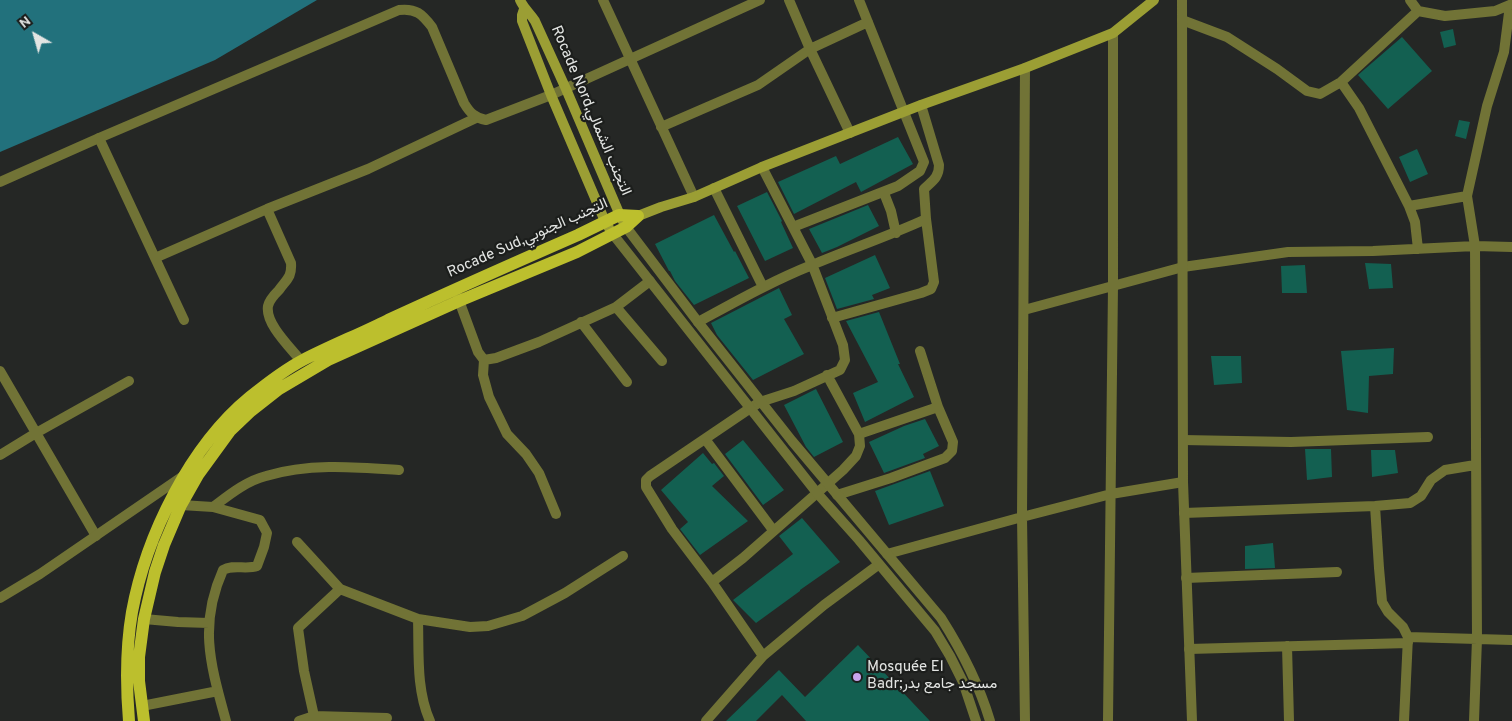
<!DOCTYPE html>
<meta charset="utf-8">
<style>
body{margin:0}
#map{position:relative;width:1512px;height:721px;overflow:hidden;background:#252725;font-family:Overpass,sans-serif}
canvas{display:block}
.north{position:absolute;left:10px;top:10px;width:50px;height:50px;-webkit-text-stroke:4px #1c1e1c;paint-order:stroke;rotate:322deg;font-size:14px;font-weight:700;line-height:20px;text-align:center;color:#e3e5e3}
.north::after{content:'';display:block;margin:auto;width:18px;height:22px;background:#e3e5e3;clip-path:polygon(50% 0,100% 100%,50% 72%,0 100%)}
</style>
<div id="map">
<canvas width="1512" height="721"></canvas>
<div class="north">N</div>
</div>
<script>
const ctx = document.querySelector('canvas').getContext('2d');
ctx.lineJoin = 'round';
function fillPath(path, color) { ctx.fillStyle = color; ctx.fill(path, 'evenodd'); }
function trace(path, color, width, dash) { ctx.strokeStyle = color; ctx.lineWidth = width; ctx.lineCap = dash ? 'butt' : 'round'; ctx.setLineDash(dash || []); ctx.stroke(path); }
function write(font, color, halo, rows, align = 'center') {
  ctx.font = font + ' Overpass,Vazirmatn,sans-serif'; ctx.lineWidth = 4.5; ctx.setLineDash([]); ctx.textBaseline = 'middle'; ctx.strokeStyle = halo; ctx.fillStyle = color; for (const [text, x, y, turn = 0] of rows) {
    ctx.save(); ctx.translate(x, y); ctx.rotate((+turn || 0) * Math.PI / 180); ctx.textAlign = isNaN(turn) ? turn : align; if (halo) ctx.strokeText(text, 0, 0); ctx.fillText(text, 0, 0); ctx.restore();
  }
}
fillPath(new Path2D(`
 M0,0H317L215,60L0,152Z`), '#22717c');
fillPath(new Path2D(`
 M1453,29L1456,45L1444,48L1440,32Z
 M1402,37L1432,71L1388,109L1358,75Z
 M1459,120L1470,122L1466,139L1455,136Z
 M898,137L913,164L861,192L856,182L794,214L778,182L836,156L840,164Z
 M1417,149L1428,174L1410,182L1399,157Z
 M767,192L782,221L781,222L793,248L765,261L737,206Z
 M868,205L879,226L837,247L822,253L809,229Z
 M714,215L734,252L735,251L749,278L694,305L675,281L670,271H669L655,244Z
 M875,255L890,288L872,295L874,299L837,309L825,278Z
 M1365,263L1391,264L1393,288L1369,289Z
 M1305,265L1307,293H1282L1281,266Z
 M779,288L792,315L784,319L804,354L753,380L717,335L711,323Z
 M879,312L900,364H898L914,397L865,422L853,393L878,382L846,321Z
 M1394,348L1393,374L1369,376L1368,413L1347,410L1341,351Z
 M1211,356H1241L1242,383L1214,385Z
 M816,389L843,442L814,457L806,447L784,405Z
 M925,419L939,446L923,454L925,458L884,473L869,442L904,426Z
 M743,440L784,490L763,505L725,454Z
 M1305,449H1331L1332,477L1307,480Z
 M1371,450H1395L1398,473L1372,477Z
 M703,453L712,464L714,463L724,476L712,486L748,521L700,555L680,529L688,522L661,490Z
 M930,471L944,506L889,525L875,491Z
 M802,518L840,562L800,590V591L756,623L733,600L793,554L779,536Z
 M1273,543L1275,568L1245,569V546Z
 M858,645L930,721H806L782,695L756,721H726L779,670L805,697Z`), '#136051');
trace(new Path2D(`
 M603,0L694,197
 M789,0L810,49L850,133
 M1410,0L1418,11L1445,16L1495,11L1512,4
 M1182,20L1227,37L1277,69L1307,91L1320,94L1341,82L1418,11
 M1025,68L1022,517L1025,721
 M1341,82L1359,108L1409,206L1415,222L1418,249
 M551,95L760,0
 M661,127L758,85L810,49L868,22
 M99,138L184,320
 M762,167L812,264L843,345L845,360L840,370L794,391L760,402L749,409L650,476L646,480V487L672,529L712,582L763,656
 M714,188L763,287
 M884,193L891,211L896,233
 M1409,206L1467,196
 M267,209L291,263C292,277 287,279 279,290C275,294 269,301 268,306C265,324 291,348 301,361
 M793,227L898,186L920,171L924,162L859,0
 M155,258L267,209L368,169L476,118
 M457,295L478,352L484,360L496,358L539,342L616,307L650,281
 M616,307L662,361
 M1024,310L1183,267L1288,252L1373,251L1475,246L1512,247
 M832,318L921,293L931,289L934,282L926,219
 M581,322L627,382
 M698,322C735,302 772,281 812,265C850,249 889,236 926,219L924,189C932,181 939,178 939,165L921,105
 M484,360L483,375L489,397L507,434L526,454L539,473L556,514
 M0,371L96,536
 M859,434L938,407
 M705,439L773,530
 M1183,440L1291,442L1428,437
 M0,455L36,433L129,381
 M837,495L891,478L945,458L952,451L953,442L938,407L920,351
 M181,505L213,507L260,520L267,533L264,547L257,566C246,570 233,564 223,570C198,626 211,666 226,721
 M1375,506L1379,568L1382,602L1388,612L1403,627L1408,637L1404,721
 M213,507C229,495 246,481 266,476C309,463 355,467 399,470
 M1184,513L1375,506L1410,503L1421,496L1431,480L1445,470L1475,465
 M297,542L340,589
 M887,554L1022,517L1111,494L1183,482
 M1186,578L1337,572
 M712,582L743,558L817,493L843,470L856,456L860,446L859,434L827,375
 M144,619L178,622L209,623
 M418,619C419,653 416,690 430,721
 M1408,637L1512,640
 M1287,646L1289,721
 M1189,649L1408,643
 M142,706L218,691
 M314,716L304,671L298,628L340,589L418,619L470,627L488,626L522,616L565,593L623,556
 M299,721L314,716L387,718
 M706,721L763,656L824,605L878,565
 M1108,721L1113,286V33
 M1474,721L1477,639L1475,246L1467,196L1487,106L1504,52L1510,5`), '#717336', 10);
trace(new Path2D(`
 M1182,0L1183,482L1192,721
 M0,182L99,138L399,10C416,8 422,14 432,27L464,103C470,113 475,118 486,120L551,95
 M626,227L698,322L792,441L941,618C962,651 979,684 990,721
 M612,233L817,493L859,540L935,631L950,656L963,682L976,721
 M0,598L40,574L183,476`), '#717336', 10);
trace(new Path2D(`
 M520,0C524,9 530,13 535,21L566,89L622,220
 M524,9L522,15V21L551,95L604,219L609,228
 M638,216L661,207L694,197L762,167L921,105L1025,68L1113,33L1154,0`), '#9b9e34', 10);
trace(new Path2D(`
 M129,721C126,685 126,647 132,612C146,536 190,446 250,397C266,384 284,370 303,360C330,346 360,334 388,320C451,291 514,263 578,235L619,215L638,216
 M144,721L139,681V657L144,619L155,572L164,545L181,505L198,475L230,431L251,411L279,389L328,360L459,301L577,252L626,227L638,216`), '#bcbf2d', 12);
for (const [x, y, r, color] of [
 [857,677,5,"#c9a5ee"]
]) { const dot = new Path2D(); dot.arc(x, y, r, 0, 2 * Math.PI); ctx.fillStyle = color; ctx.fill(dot); trace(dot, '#1c1e1c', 2); }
write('15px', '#e3e5e3', '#1c1e1c', [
 ["Rocade Nord,التجنب الشمالي",590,111,67],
 ["Rocade Sud,التجنب الجنوبي",528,239,-24]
]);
write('15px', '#e3e5e3', '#1c1e1c', [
 ["Mosquée El",867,668],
 ["Badr;مسجد جامع بدر",867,685]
], 'left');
</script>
